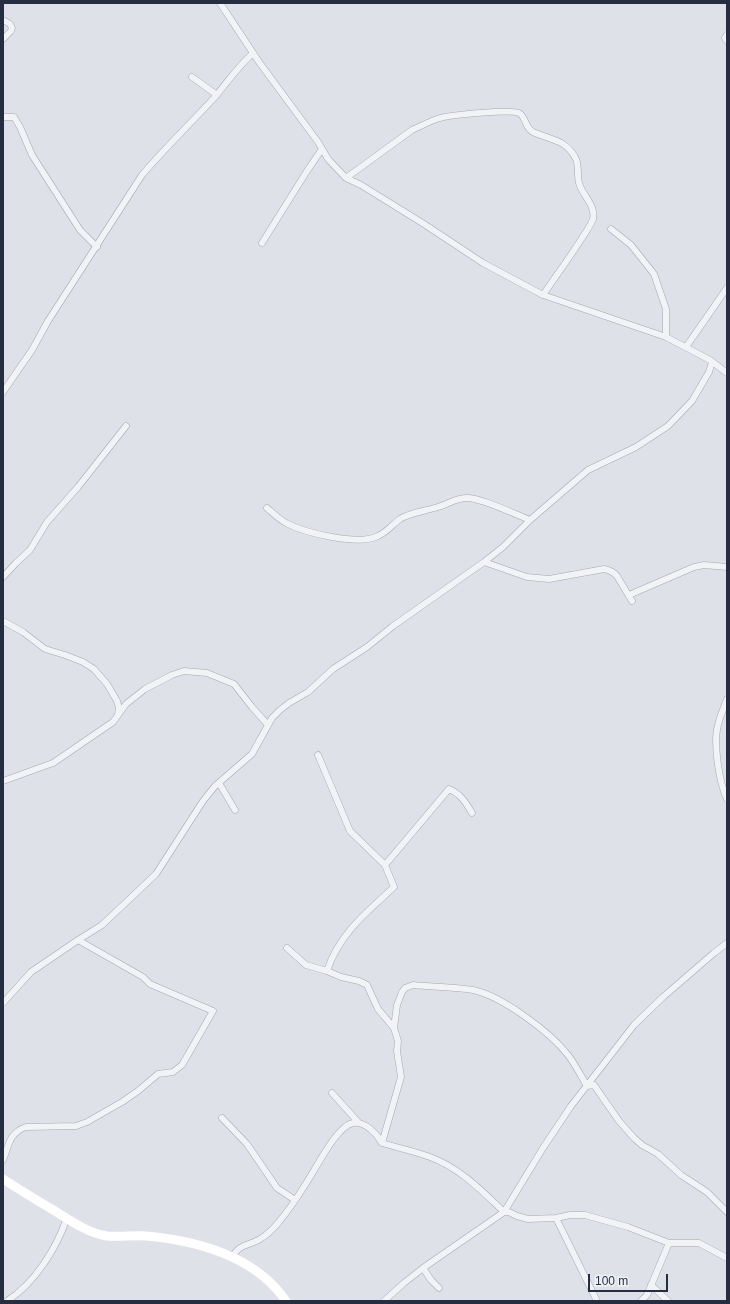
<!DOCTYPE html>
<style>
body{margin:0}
#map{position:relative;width:730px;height:1304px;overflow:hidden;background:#dfe1e9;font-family:Arial,sans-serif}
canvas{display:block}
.frame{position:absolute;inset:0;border:4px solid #272d41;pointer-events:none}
.scale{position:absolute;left:588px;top:1274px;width:80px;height:18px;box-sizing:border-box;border:2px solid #272d41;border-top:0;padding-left:5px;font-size:12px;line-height:14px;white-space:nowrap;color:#272d41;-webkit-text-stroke:3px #eef1f6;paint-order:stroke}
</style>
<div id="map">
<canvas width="730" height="1304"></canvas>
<div class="frame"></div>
<div class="scale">100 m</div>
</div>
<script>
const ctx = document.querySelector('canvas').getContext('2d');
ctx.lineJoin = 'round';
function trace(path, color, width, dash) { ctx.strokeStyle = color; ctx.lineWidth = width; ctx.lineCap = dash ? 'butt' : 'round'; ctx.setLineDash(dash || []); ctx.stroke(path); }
const street = new Path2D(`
 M220,3L259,62L318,142L328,159L346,178L361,185L424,224L483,263L543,295L666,337L710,360L727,373
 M3,20L10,24L12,28L11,31L3,39
 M727,35L725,38L727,41
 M192,77L217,95
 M3,117H14L20,127L32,155L80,230L97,247
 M346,178L412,130C421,126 430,121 440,118C451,115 510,109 519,113C526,117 525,128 533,132C550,140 566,139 576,159C579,166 577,175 579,183C582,195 596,205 593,219C591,225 586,232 582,238C570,257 556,276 543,295
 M611,229L631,245L654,274L666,309V337
 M262,243L307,171L322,149
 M686,347L727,288
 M3,392L32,350L48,321L142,175C165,148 190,124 214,98C226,84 236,69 250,56
 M267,508C273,513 279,519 286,523C305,533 359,546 378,536C387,532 393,524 400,519C411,512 426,511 438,507C448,504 456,498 467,498C482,498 514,514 530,520
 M484,562L527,577L549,579L604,569C609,570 613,571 617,576L632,601
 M3,577L16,563L30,550L47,522L78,487L126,426
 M629,595L694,567L704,565L727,567
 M3,621L23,632L45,649L65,655L83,662L94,669L107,684L117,701L119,708L118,714
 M727,699C724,708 720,716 718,725C713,743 719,782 727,799
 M318,755L350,831L385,865L394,887C366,913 339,934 327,971
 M3,781L53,763L113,722L126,704L145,689L172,675L184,671L207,673L234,684L252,707L268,725
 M219,783L235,810
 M385,865L449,789C461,794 466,803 472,813
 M287,948L306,965L327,971L341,977L359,981L367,985L378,1009L394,1028
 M3,1003L31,972L78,940L102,925L156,874L203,801L215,786L252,754L272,718L280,710L289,703L308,692L333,669L367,647L393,626L484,562L503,547L530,520L588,470L636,447L668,426L692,401L709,372L712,362
 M332,1093L359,1123
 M222,1118L247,1144L277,1188L295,1200
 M382,1143L401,1077L397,1051L398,1041L394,1028L397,1005L402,992L405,988L413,985C433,987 454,987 473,990C502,996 550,1032 568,1055C575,1064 581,1076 587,1086L594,1085L619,1121L634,1138L642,1145L658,1154L681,1175L707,1192L727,1212
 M3,1160C9,1145 9,1133 26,1127L76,1126L87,1122L122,1102L138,1091L158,1074L173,1072L182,1065L213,1011L150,984L143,977L78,940
 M556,1218L597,1301
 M232,1257C234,1254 237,1250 240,1248C246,1244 254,1243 260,1239C267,1235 273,1229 278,1223C288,1211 297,1198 305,1185C315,1171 336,1126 353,1123C365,1121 377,1134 382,1143C398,1148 414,1151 430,1157C460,1168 482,1191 504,1212H509L517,1216L528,1219L556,1218L570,1215H585L628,1227L669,1243H699L727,1258
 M423,1268L431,1280L439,1288
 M651,1285L668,1301
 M7,1301C35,1283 56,1249 67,1218
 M384,1301L404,1283L423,1268L504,1212L543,1148L571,1106L634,1025L663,997L714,953L727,943
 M641,1301L647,1295L669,1243`);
trace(street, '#a4a7b3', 7);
trace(street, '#f2f3f7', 6);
trace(new Path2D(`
 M3,1179C20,1190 38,1201 55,1211C71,1221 88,1233 107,1236C120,1237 134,1235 147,1236C199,1241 255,1256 286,1301`), '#fff', 9);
</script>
